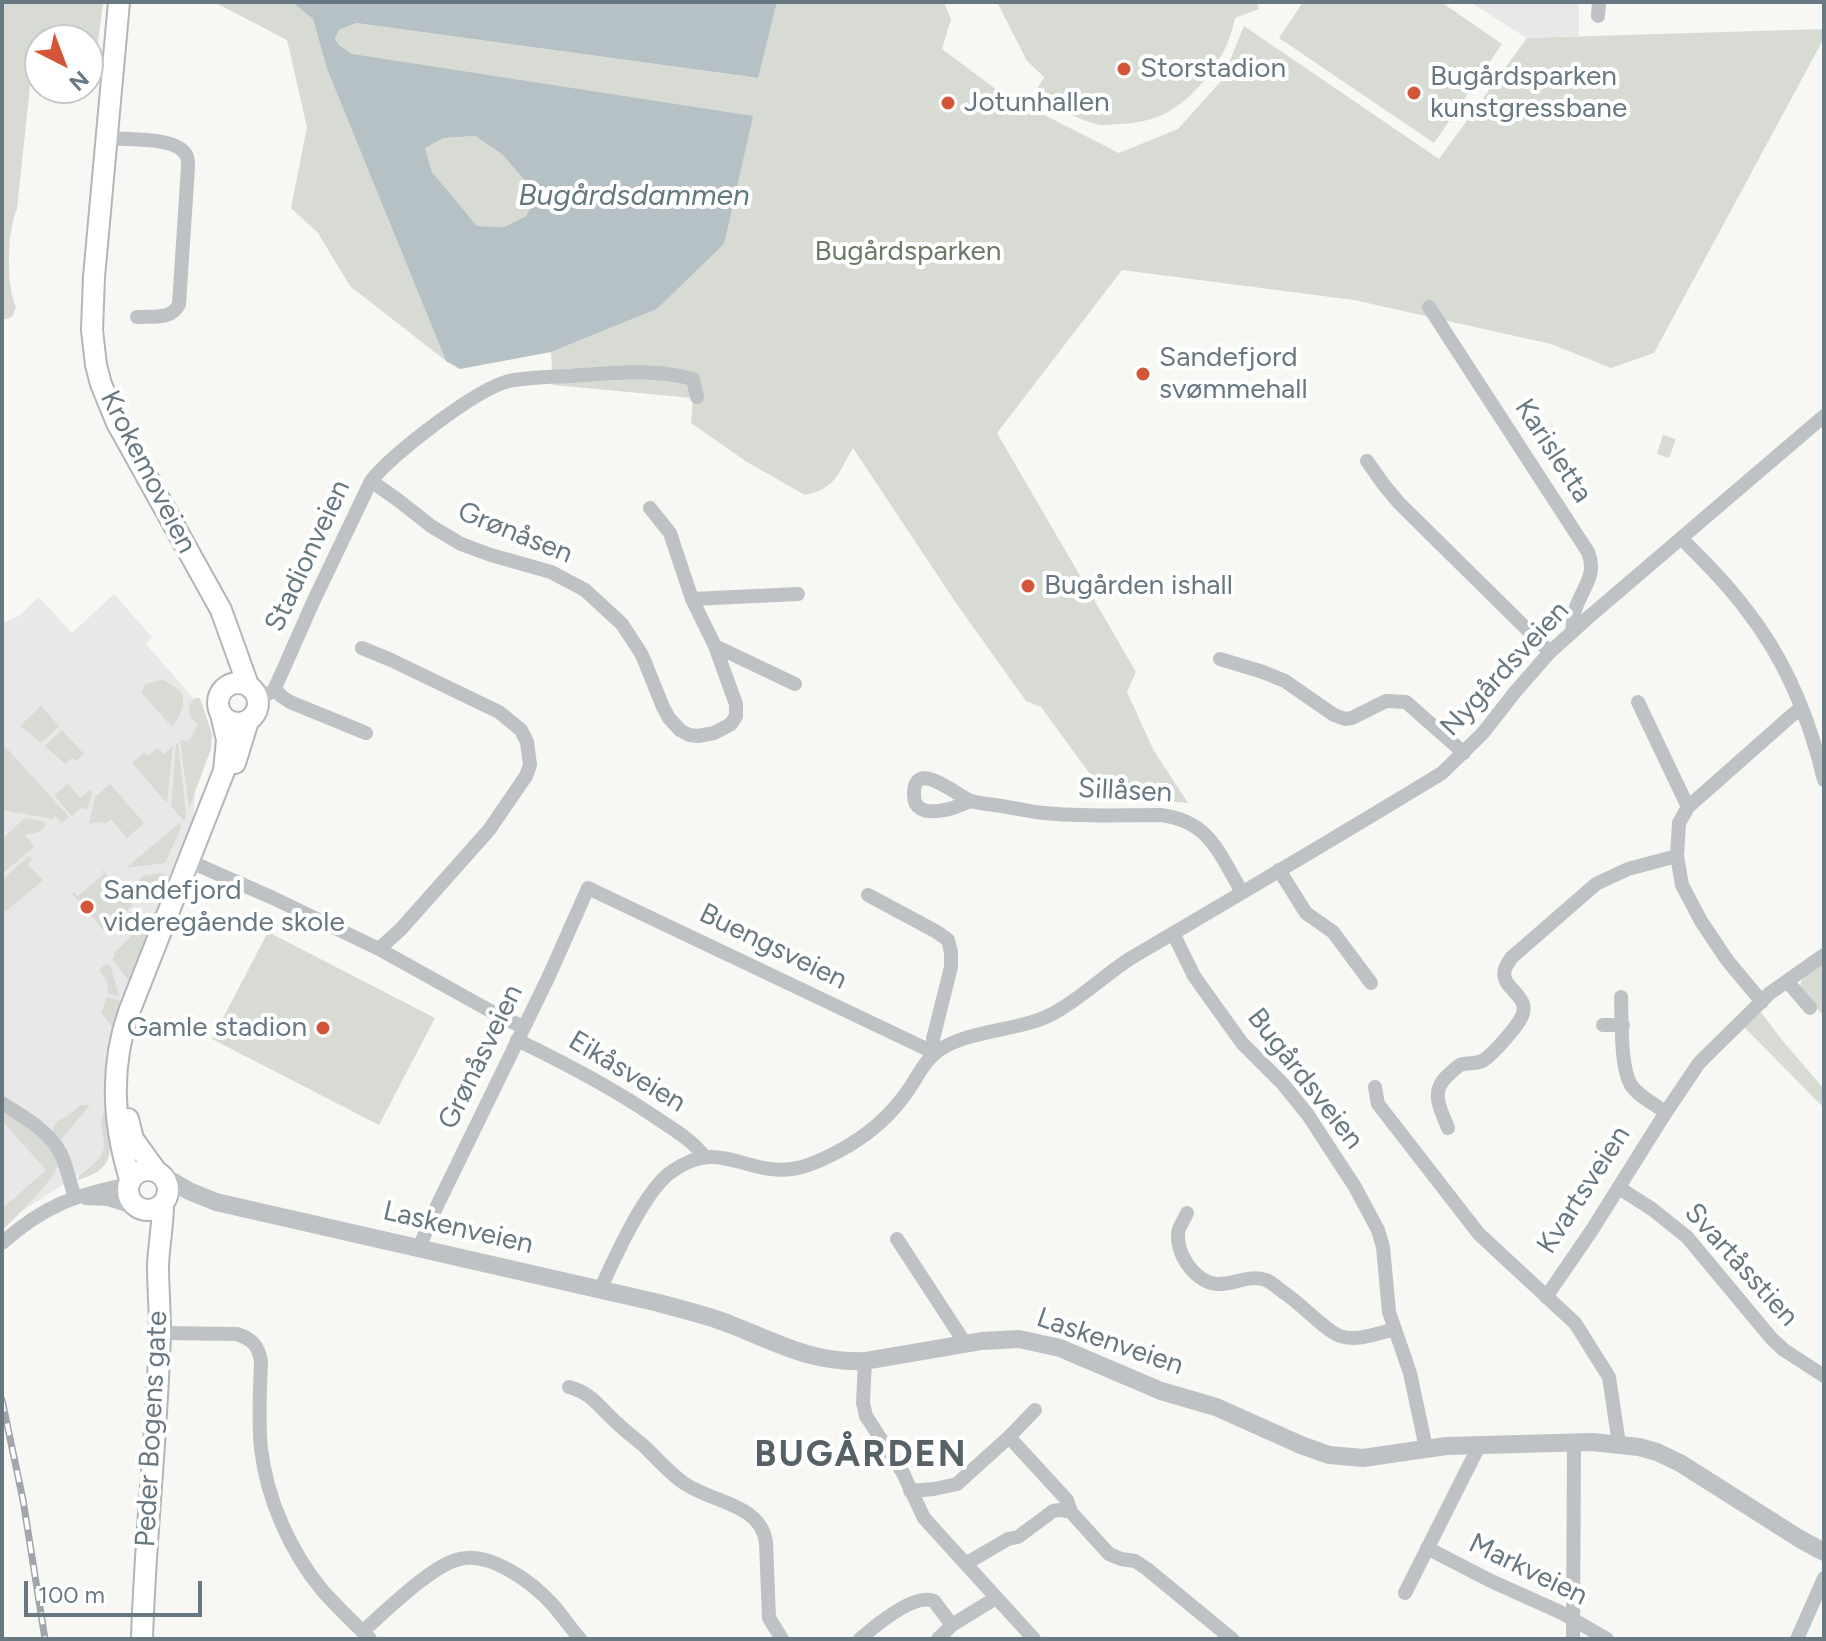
<!DOCTYPE html>
<meta charset="utf-8">
<style>
body{margin:0}
#map{position:relative;width:1826px;height:1641px;overflow:hidden;background:#f7f7f4;font-family:Figtree,sans-serif}
canvas{display:block}
.frame{position:absolute;inset:0;border:4px solid #687882;pointer-events:none}
.north{position:absolute;left:24px;top:24px;width:80px;height:80px;box-sizing:border-box;background:#fff;border:2px solid #c3c9cd;border-radius:50%;rotate:138deg;font-size:22px;font-weight:700;line-height:32px;text-align:center;color:#687882}
.north::after{content:'';display:block;margin:auto;width:28px;height:36px;background:#d45537;clip-path:polygon(50% 0,100% 100%,50% 72%,0 100%)}
.scale{position:absolute;left:24px;top:1581px;width:178px;height:36px;box-sizing:border-box;border:4px solid #687882;border-top:0;padding-left:10px;font-size:24px;line-height:28px;white-space:nowrap;color:#687882;-webkit-text-stroke:6px #fff;paint-order:stroke}
</style>
<div id="map">
<canvas width="1826" height="1641"></canvas>
<div class="frame"></div>
<div class="north">N</div>
<div class="scale">100 m</div>
</div>
<script>
const ctx = document.querySelector('canvas').getContext('2d');
ctx.lineJoin = 'round';
function fillPath(path, color) { ctx.fillStyle = color; ctx.fill(path, 'evenodd'); }
function trace(path, color, width, dash) { ctx.strokeStyle = color; ctx.lineWidth = width; ctx.lineCap = dash ? 'butt' : 'round'; ctx.setLineDash(dash || []); ctx.stroke(path); }
function write(font, color, halo, rows, align = 'center') {
  ctx.font = font + ' Figtree,sans-serif'; ctx.lineWidth = 8; ctx.setLineDash([]); ctx.textBaseline = 'middle'; ctx.strokeStyle = halo; ctx.fillStyle = color; for (const [text, x, y, turn = 0] of rows) {
    ctx.save(); ctx.translate(x, y); ctx.rotate((+turn || 0) * Math.PI / 180); ctx.textAlign = isNaN(turn) ? turn : align; if (halo) ctx.strokeText(text, 0, 0); ctx.fillText(text, 0, 0); ctx.restore();
  }
}
fillPath(new Path2D(`
 M1470,2H1579V36L1527,38Z
 M114,594L152,637L146,644L200,706L191,857L119,1048L104,1158L2,1224V623L19,616L39,597L72,633Z`), '#e7e8e7');
fillPath(new Path2D(`
 M2,2H103L94,74L88,73V40H40V67H32L17,209C7,230 6,286 16,307L12,317L2,320Z
 M214,2H292L313,19L327,69L446,361L350,286L318,233L291,208L307,127L287,40Z
 M777,2H944L951,19L942,49L1001,93L1119,153L1178,129L1222,80L1244,26L1439,159L1527,38L1824,29V38L1654,353L1611,368L1551,344L1354,300L1122,270L997,433L1136,672L1127,692L1154,751L1188,803L1106,796L1041,707L1026,701L956,603L853,448C838,473 837,488 805,495L747,462L691,423L693,398L553,385L551,352L657,309L724,244L352,54L339,45L335,39L339,30L356,23L757,78Z
 M997,2H1257L1259,9L1235,18C1229,53 1203,89 1173,109C1158,119 1138,123 1120,124C1114,124 1107,125 1101,125C1075,120 1056,106 1037,89L1044,77L1027,61Z
 M1303,2H1441L1502,44L1434,143L1279,38Z
 M475,136L503,155L537,195L526,216L504,227L477,226L432,172L425,148L444,138Z
 M1663,435L1676,439L1669,458L1657,454Z
 M163,680C168,683 175,686 180,691C188,699 179,719 172,727L142,693L145,684Z
 M195,698H200L212,734L211,749L189,808L180,740L189,741L198,724C188,717 185,707 195,698Z
 M41,706L59,726L41,743L20,726Z
 M62,730L84,754L76,761L72,758L65,764L45,746Z
 M178,742L186,814L184,821L171,806L176,744Z
 M2,743L69,817L62,823L55,816L53,819L2,810Z
 M173,746L167,803L132,763L144,752L148,756L158,748L164,754Z
 M68,784L80,798L90,790L92,793L87,810L81,808L72,816L54,795Z
 M110,784L144,823L127,838L111,819L105,824L100,822L89,824L95,797Z
 M25,818L43,821L46,826L39,832L25,835L34,847L2,874V839Z
 M179,823L182,826L165,863L126,868Z
 M29,856L32,859L28,865L43,880L5,912L2,908V880Z
 M101,868L133,905L115,921L118,925L107,934L72,894L74,892L78,896L104,874Z
 M164,873L166,876L164,894L148,897L140,887L138,881L145,875Z
 M140,913L152,926L130,982L112,959L115,956L113,954L131,937L129,935L144,922L139,915Z
 M268,932L435,1018L379,1125L212,1039Z
 M1824,960V1016L1801,991C1797,976 1814,969 1824,960Z
 M107,963L111,967L119,996L108,994L107,981L99,970Z
 M107,997L119,1000L121,1004L114,1029L101,1013Z
 M1760,1011L1782,1040L1824,1089V1108L1743,1026Z
 M80,1105H90L59,1142L53,1132C55,1120 58,1121 67,1116C71,1114 76,1109 80,1105Z
 M105,1109C108,1145 123,1167 78,1180L79,1175C124,1147 92,1139 105,1109Z
 M9,1113C21,1123 56,1147 58,1162C59,1177 13,1219 2,1231V1209L46,1170L3,1122L4,1115Z`), '#d7dbd4');
fillPath(new Path2D(`
 M292,2H777L758,78L356,23L339,30L335,39L339,45L352,54L753,116L724,244L657,309L551,352L460,369L446,361L327,69L313,19ZM475,136L503,155L537,195L526,216L504,227L477,226L432,172L425,148L444,138Z`), '#b5c1c4');
const secondary = new Path2D(`
 M119,2L94,277L92,330L96,365L101,384L117,423L221,610L248,685
 M218 703a20 20 0 1 1 40 0a20 20 0 1 1-40 0Z
 M235,763L248,721
 M128,1119L133,1139L156,1171
 M128 1190a20 20 0 1 1 40 0a20 20 0 1 1-40 0Z
 M130,1179C113,1124 110,1066 129,1012L224,771L227,740L221,714
 M142,1639C145,1537 157,1435 160,1332C160,1310 158,1287 158,1265C159,1244 163,1224 163,1204`);
trace(secondary, '#b0b6ba', 24);
trace(new Path2D(`
 M1598,16L1599,2
 M106,138C125,139 169,138 182,150C188,155 188,160 188,167L179,304C172,320 153,316 137,317
 M1429,307L1588,552C1597,574 1584,586 1576,607C1573,614 1573,624 1572,632
 M1367,461L1384,485L1399,503L1550,652
 M371,481L398,500L431,526L461,544L491,555L551,572L585,590L622,624L642,655L663,707L669,718L680,730L689,735L698,736L714,733L731,724L736,716V704L715,646L692,599L670,533L650,508
 M1682,539C1705,562 1728,585 1748,612C1786,661 1810,720 1824,780
 M692,599L798,594
 M715,646L795,684
 M362,648L391,660L499,712L521,730L527,742L530,765L526,776L489,830L401,929L379,949
 M1220,659L1263,672L1285,681L1334,715L1345,719L1352,718L1386,701L1406,702L1464,753
 M275,688L281,696L290,702L366,733
 M258,698L272,692L275,688L314,600L371,481C392,454 476,389 509,381C529,377 551,377 571,376C611,373 653,368 693,379L697,397
 M1638,702L1688,807
 M970,801C956,808 914,823 914,795C913,756 959,797 971,801C980,804 992,804 1001,806C1015,808 1030,812 1044,813C1082,817 1122,815 1161,815C1210,821 1219,854 1242,892
 M198,865L273,898L379,949L503,1018L524,1027
 M1279,870L1306,913L1333,932L1371,983
 M868,895L937,932L948,940L951,952V967L933,1039L935,1053
 M1173,933L1194,976L1242,1043L1283,1084L1308,1115L1355,1187L1378,1230L1383,1247L1389,1312L1410,1373L1426,1448
 M1787,981L1810,1008
 M1621,997C1622,1019 1620,1067 1631,1085C1639,1097 1654,1104 1666,1112
 M1762,1002L1727,960L1701,921L1682,885L1677,856L1679,823L1688,807L1791,716L1801,708
 M1603,1025H1623
 M517,1040C565,1063 611,1087 655,1117C673,1129 691,1139 704,1156
 M1375,1087L1378,1104L1479,1234L1575,1323L1609,1377L1619,1444
 M2,1103C23,1117 49,1130 61,1154C67,1167 70,1183 75,1197
 M1448,1128C1441,1110 1430,1093 1446,1077C1451,1073 1455,1068 1460,1065C1468,1062 1476,1065 1484,1060C1494,1053 1511,1033 1518,1023C1538,996 1498,990 1505,969C1506,965 1509,962 1511,958L1596,884L1628,869L1677,856
 M1619,1188L1652,1209L1687,1237L1772,1339L1784,1350L1824,1376
 M86,1198L108,1199L137,1208
 M1187,1213C1185,1218 1181,1224 1179,1229C1173,1251 1195,1283 1217,1284C1234,1285 1249,1274 1266,1280C1273,1283 1280,1290 1286,1294C1301,1304 1326,1331 1340,1336C1357,1342 1378,1333 1395,1329
 M897,1239L965,1343
 M2,1243C45,1205 73,1196 128,1184
 M419,1248L434,1212L549,976L588,888L935,1053
 M600,1290C614,1259 645,1190 671,1172C720,1137 743,1175 792,1169C808,1167 824,1159 837,1152C866,1137 891,1116 909,1089C918,1076 925,1060 938,1051C969,1029 1018,1032 1052,1014C1081,999 1104,975 1131,958C1235,897 1339,836 1442,773L1483,733L1515,692L1550,652L1590,616L1824,416
 M1546,1297L1592,1230L1666,1112L1699,1063L1770,993L1824,955
 M160,1333L237,1334C252,1339 258,1345 261,1361C260,1390 258,1420 261,1449C267,1499 290,1551 322,1590C337,1607 354,1623 370,1639
 M865,1361L863,1403L866,1416L903,1473L924,1518L1034,1639
 M569,1387C592,1393 600,1408 617,1423C626,1432 636,1439 645,1447C657,1459 668,1471 681,1481C709,1503 760,1502 766,1542L769,1618L782,1639
 M1009,1437L1055,1487L1067,1500L1071,1512L1109,1554L1121,1559L1135,1561L1147,1569L1232,1639
 M910,1491L934,1489L957,1484L1009,1437L1035,1410
 M1427,1548L1491,1581L1560,1612L1607,1639
 M967,1563L1008,1539L1018,1537L1053,1511L1061,1510L1071,1512
 M1405,1593L1479,1446
 M363,1631C386,1611 428,1569 456,1560C488,1549 532,1582 553,1605C562,1616 571,1628 580,1639
 M860,1639C875,1626 914,1593 934,1601L952,1625
 M938,1639L952,1625L996,1598
 M1573,1639L1574,1443
 M1797,1639L1824,1578`), '#bec2c5', 14);
trace(new Path2D(`
 M163,1176L189,1191L216,1202L659,1303C683,1310 708,1315 732,1325C780,1344 812,1363 865,1361L982,1341L1019,1339L1060,1348L1161,1391L1216,1407L1301,1445L1329,1455L1363,1458L1446,1446L1592,1442L1639,1447L1657,1452L1680,1463L1800,1539L1824,1552`), '#bec2c5', 18);
trace(secondary, '#fff', 20);
const rail = new Path2D(`
 M2,1400L23,1500L45,1639`);
trace(rail, '#a0a6ab', 7);
trace(rail, '#fff', 4, [12]);
for (const [x, y, r, color] of [
 [1124,69,8,"#d45537"],
 [1414,93,8,"#d45537"],
 [948,103,8,"#d45537"],
 [1143,374,8,"#d45537"],
 [1028,586,8,"#d45537"],
 [87,907,8,"#d45537"],
 [323,1028,8,"#d45537"]
]) { const dot = new Path2D(); dot.arc(x, y, r, 0, 2 * Math.PI); ctx.fillStyle = color; ctx.fill(dot); trace(dot, '#fff', 3); }
write('28px', '#687882', '#fff', [
 ["Storstadion",1140,69],
 ["Bugårdsparken",1430,77],
 ["kunstgressbane",1430,109],
 ["Jotunhallen",964,103],
 ["Sandefjord",1159,358],
 ["svømmehall",1159,390],
 ["Bugården ishall",1044,586],
 ["Sandefjord",103,891],
 ["videregående skole",103,923],
 ["Gamle stadion",307,1028,"right"]
], 'left');
write('28px', '#6b7a67', '#fff', [
 ["Bugårdsparken",908,252]
]);
write('28px', '#687882', '#fff', [
 ["Karisletta",1553,451,57],
 ["Krokemoveien",148,472,63],
 ["Grønåsen",515,533,22],
 ["Stadionveien",308,556,-65],
 ["Nygårdsveien",1505,669,-47],
 ["Sillåsen",1125,791,3],
 ["Buengsveien",773,947,26],
 ["Grønåsveien",481,1057,-64],
 ["Eikåsveien",627,1072,31],
 ["Bugårdsveien",1305,1079,52],
 ["Kvartsveien",1584,1190,-57],
 ["Laskenveien",458,1228,13],
 ["Svartåsstien",1741,1265,48],
 ["Laskenveien",1110,1342,19],
 ["Peder Bogens gate",152,1429,-87],
 ["Markveien",1528,1570,26]
]);
write('italic 30px', '#64787f', '#fff', [
 ["Bugårdsdammen",634,196]
]);
ctx.letterSpacing = '2px';
write('bold 36px', '#566168', '#fff', [
 ["BUGÅRDEN",861,1455]
]);
ctx.letterSpacing = '0px';
</script>
